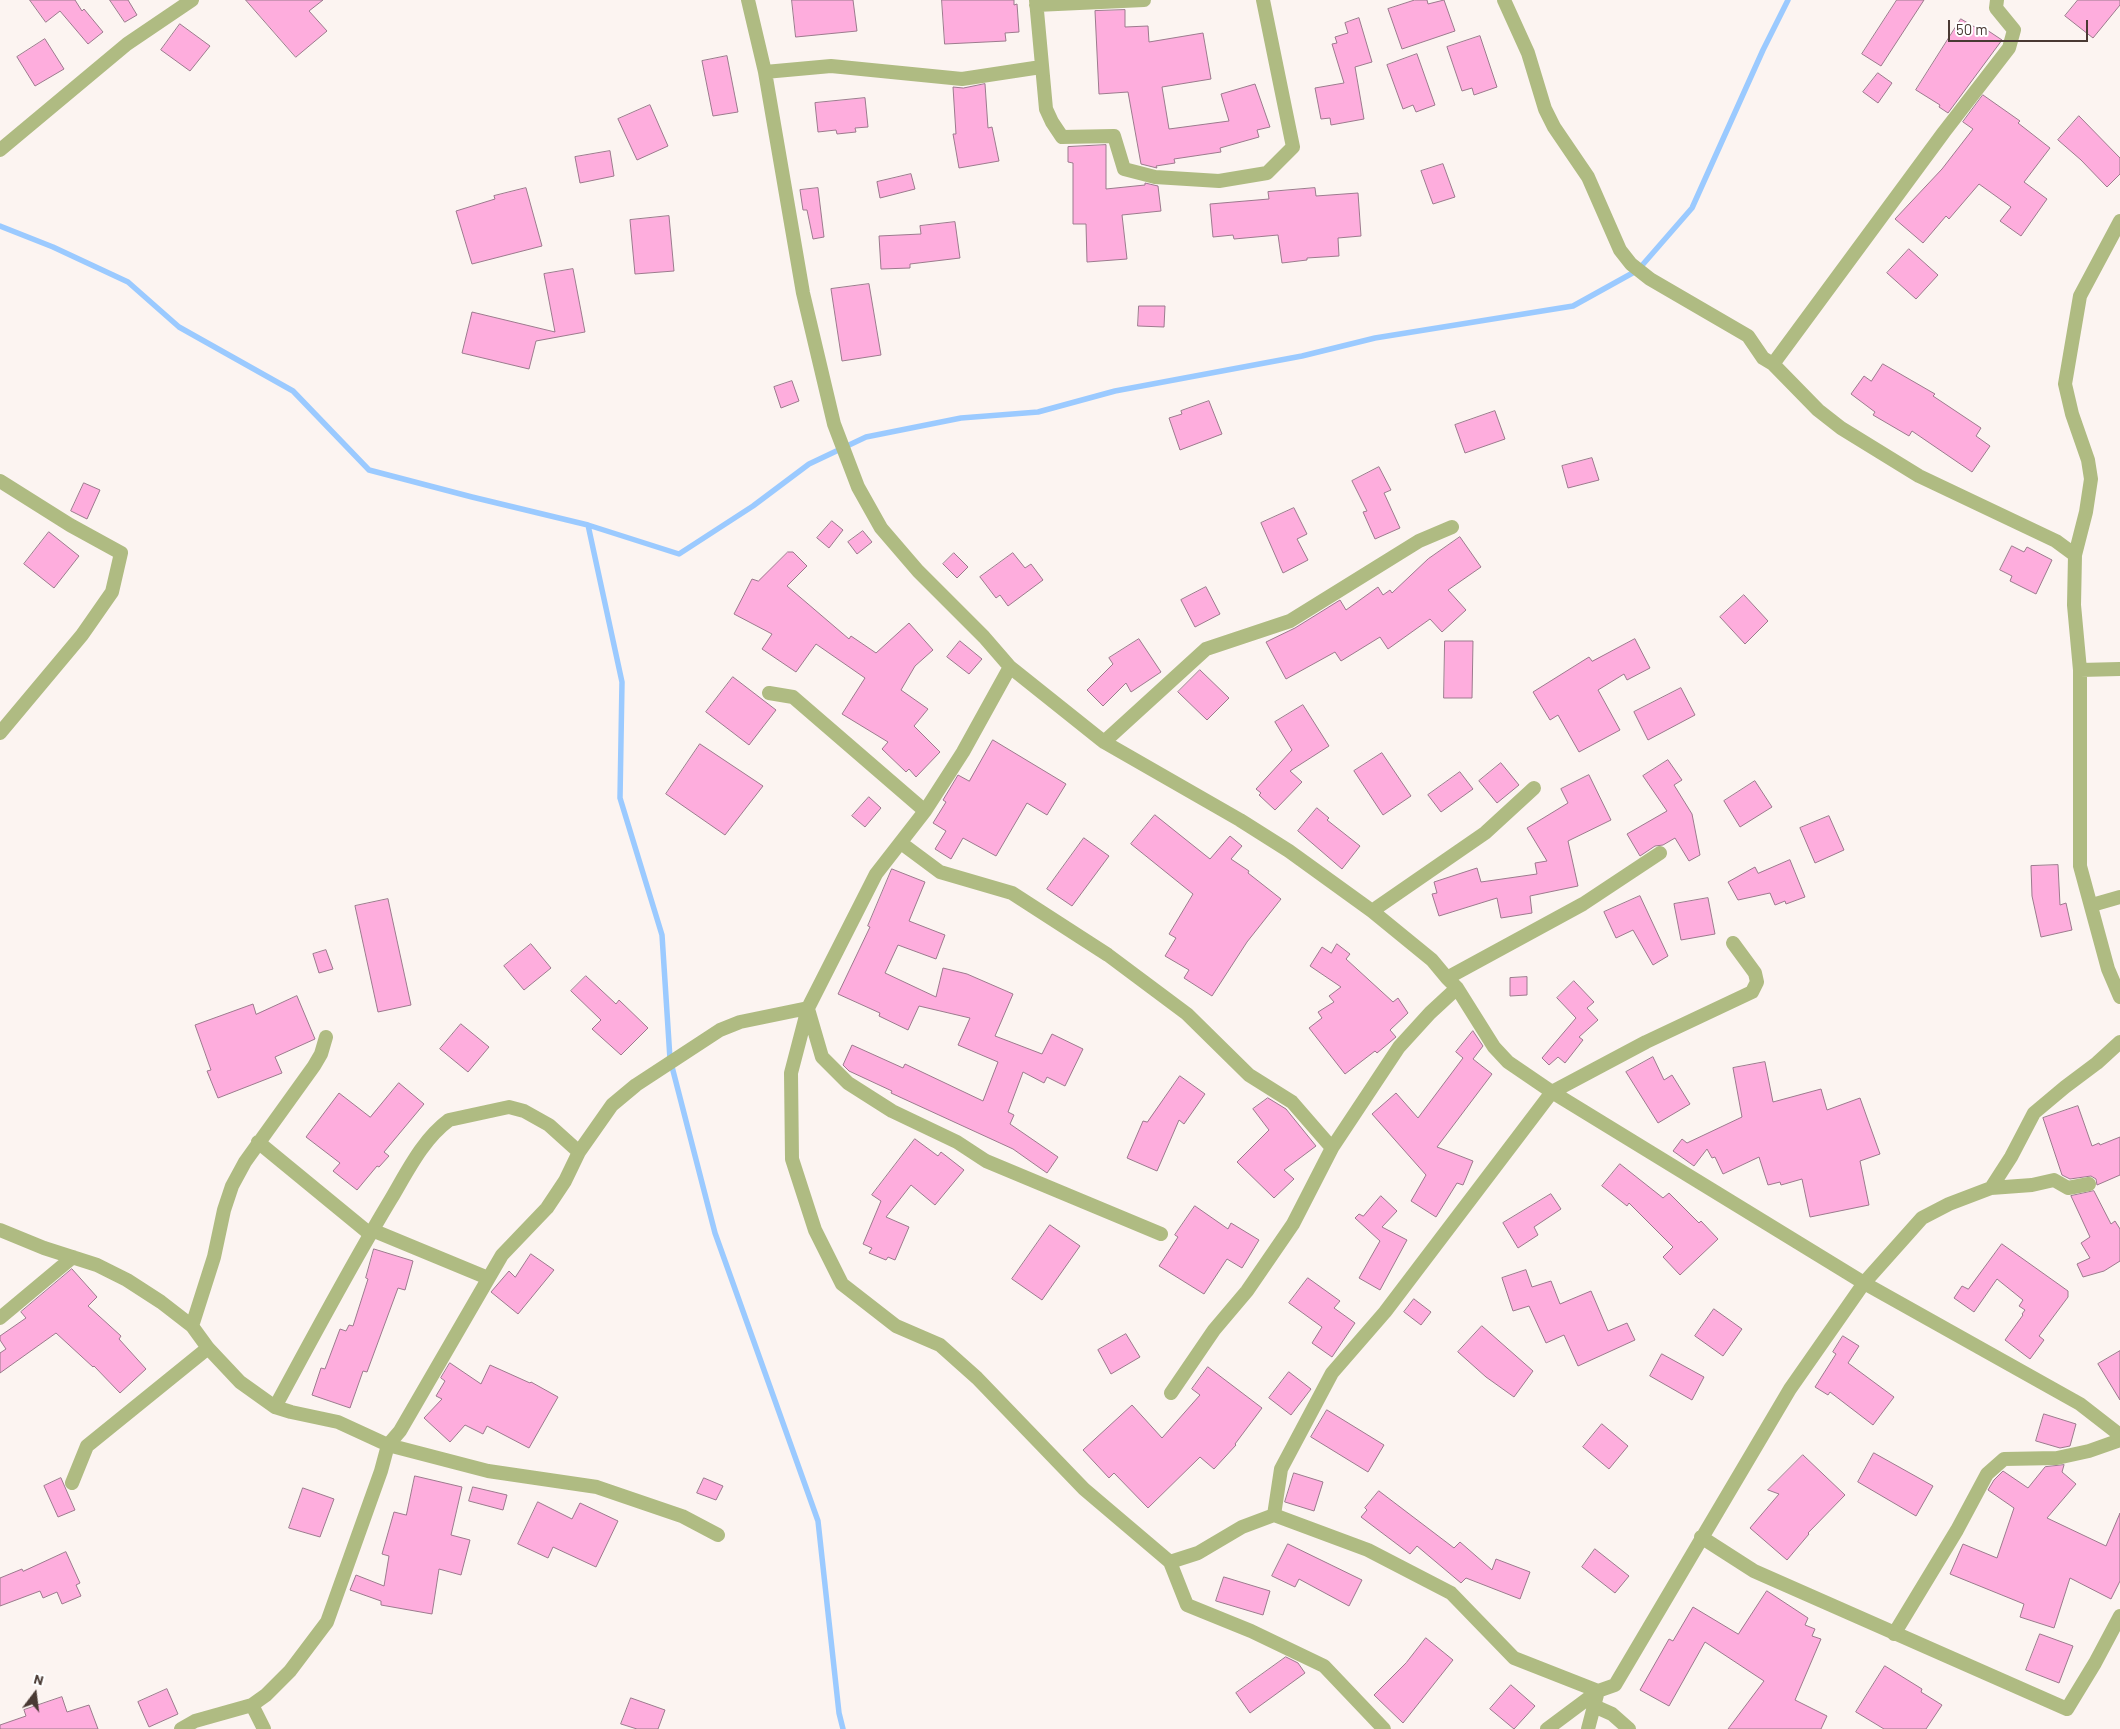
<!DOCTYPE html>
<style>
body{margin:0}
#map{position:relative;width:2120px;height:1729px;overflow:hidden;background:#fcf4f1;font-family:Barlow,sans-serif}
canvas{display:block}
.north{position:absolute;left:10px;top:1669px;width:50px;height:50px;-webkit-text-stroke:4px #fff;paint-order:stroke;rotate:15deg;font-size:14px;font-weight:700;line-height:20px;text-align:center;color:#493933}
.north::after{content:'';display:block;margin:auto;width:18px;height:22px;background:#493933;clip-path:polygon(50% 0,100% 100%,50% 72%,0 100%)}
.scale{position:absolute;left:1948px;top:20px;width:140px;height:22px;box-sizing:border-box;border:2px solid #493933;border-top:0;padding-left:6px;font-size:15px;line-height:18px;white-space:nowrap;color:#493933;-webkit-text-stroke:4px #fff;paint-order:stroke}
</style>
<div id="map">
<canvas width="2120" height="1729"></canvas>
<div class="north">N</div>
<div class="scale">50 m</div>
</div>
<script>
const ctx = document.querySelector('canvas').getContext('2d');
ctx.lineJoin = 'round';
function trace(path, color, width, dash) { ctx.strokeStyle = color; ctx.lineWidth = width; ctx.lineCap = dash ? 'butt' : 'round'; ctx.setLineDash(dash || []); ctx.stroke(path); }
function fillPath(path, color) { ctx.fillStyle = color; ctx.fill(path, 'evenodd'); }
trace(new Path2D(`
 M0,226L53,247L128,282L179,327L293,391L369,470L472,497L588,525L679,554L753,506L809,464L866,437L961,418L1038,412L1115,391L1302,356L1375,338L1573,306L1638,270L1692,208L1763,50L1788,0
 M588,525L622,682L620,798L662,935L670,1059L715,1233L818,1521L839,1713L843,1729`), '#9bcaff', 5.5);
const building = new Path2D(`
 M30,0H75L82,11L84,9L103,32L88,44L60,11L46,22Z
 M110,0H128L137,15L125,22Z
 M246,0H323L309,11L327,31L296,57Z
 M792,0H853L857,31L796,37Z
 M942,0H1014V5L1017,4L1019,32L1005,33L1006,41L945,44Z
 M1415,0H1427L1428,4L1444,0L1455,31L1402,49L1388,9Z
 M1897,0H1924L1881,66L1862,54Z
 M2078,0H2120V5L2093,38L2065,16Z
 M1125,10V27L1148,26L1149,42L1203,33L1211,79L1162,87L1169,129L1229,121L1221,94L1255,84L1270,127L1257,130L1259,137L1220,148L1221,152L1174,159L1175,163L1156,166L1157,168L1141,164L1128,92L1099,94L1095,11Z
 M1359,18L1372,62L1355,67L1364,119L1331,125L1330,118L1321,119L1315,88L1344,83L1332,44L1337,43L1335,37L1348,33L1345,23Z
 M1961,19L1985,33L1987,30L2002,40L1948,113L1939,107L1940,105L1916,90Z
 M180,24L210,46L190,71L161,50Z
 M1480,36L1497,87L1474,95L1472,88L1462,91L1447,47Z
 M45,39L64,69L35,86L17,57Z
 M1417,54L1435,105L1416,112L1413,105L1403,109L1387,65Z
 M727,56L738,112L713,116L702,61Z
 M1878,73L1892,83L1878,103L1863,92Z
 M985,84L988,128L992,127L999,161L959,168L953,134H956L953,87L963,88Z
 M1983,95L2020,121L2018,123L2050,148L2024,182L2047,199L2021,236L2000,221L2011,207L1979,184L1949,219L1946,216L1923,243L1895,219L1942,169L1973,129L1963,122Z
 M865,98L868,127L855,128L856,132L837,134L836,130L818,132L815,103Z
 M650,105L668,146L637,160L618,119Z
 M2079,116L2120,158V174L2107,187L2081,160L2058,140Z
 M1106,145V189L1145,185V183L1158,186L1161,211L1122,215L1127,259L1087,262L1086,224H1073V163L1068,162V147Z
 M610,151L614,176L580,183L575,157Z
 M1443,164L1455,197L1433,204L1421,171Z
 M911,174L915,189L880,198L877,182Z
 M526,188L542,246L472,264L456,211L495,199L494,196Z
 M818,188L824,237L813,239L807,210H803L800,190Z
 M1315,188L1316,196L1358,193L1361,236L1338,238L1339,256L1307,258V260L1282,263L1278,235L1234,239L1233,235L1213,237L1210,204L1269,199L1268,192Z
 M669,216L674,271L635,274L630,220Z
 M955,222L960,258L910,264V268L881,269L879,236L921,234L920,226Z
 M1909,249L1938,275L1916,299L1887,273Z
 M573,269L585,332L536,341L529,369L462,353L472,312L555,332L544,274Z
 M869,284L881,355L842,361L831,289Z
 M1139,306H1165L1164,327L1138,326Z
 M1883,364L1935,394L1933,396L1981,428L1976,436L1990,446L1972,472L1912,431L1909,436L1873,415L1875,412L1851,394L1864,376L1871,381Z
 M792,381L799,401L781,408L774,387Z
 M1209,401L1222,434L1180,450L1169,418L1182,414L1181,411Z
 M1495,411L1505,439L1465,453L1455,425Z
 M1592,458L1599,480L1568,488L1562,466Z
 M1379,467L1391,490L1384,493L1400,528L1375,539L1363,512L1367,511L1352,481Z
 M84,483L100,490L87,519L71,511Z
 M1294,508L1307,534L1297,539L1308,560L1283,573L1261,523Z
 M832,521L843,530L829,548L817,538Z
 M863,531L872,542L857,554L848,542Z
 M49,532L79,556L54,588L24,564Z
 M1460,537L1481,567L1448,590L1466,610L1442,632L1430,619L1388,649L1380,637L1341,661L1335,652L1286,679L1266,642L1295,628L1340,600L1346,610L1378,587L1383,595L1390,590L1392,593L1428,559Z
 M2012,546L2024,552L2027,547L2052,560L2036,594L2010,581L2012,576L2000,570Z
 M788,552H793L807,566L787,586L849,639L851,636L876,653L909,623L933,650L915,666L901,690L928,709L914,726L940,752L916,777L909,769L906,772L882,749L888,742L842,714L865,678L816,644L796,672L762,649L772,634L734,614L752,579L758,581Z
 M954,553L968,567L957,578L943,564Z
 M1013,553L1025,568L1031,564L1043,580L1008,606L1000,595L996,598L980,577Z
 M1206,587L1220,614L1195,627L1181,600Z
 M1744,595L1768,621L1745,644L1720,617Z
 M1139,639L1161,672L1131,692L1126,683L1103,706L1087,690L1113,664L1109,658Z
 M1635,639L1650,668L1627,680L1624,674L1598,690L1620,730L1579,752L1558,715L1550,720L1533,692L1589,657L1592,661Z
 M960,641L982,659L969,674L947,657Z
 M1445,641H1473L1472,698H1444Z
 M1200,670L1229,698L1207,720L1178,692Z
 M733,677L776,710L749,745L706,712Z
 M1681,688L1695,715L1648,740L1634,712Z
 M1303,705L1329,746L1290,771L1302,782L1275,810L1259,795L1261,793L1256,789L1292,750L1275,722Z
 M993,740L1066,784L1047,815L1027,803L996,856L963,838L951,859L935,849L946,831L933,823L946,802L943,800L958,775L969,781Z
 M700,744L763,786L725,835L666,794Z
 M1382,753L1411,796L1383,815L1354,771Z
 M1668,760L1682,780L1674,785L1692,814L1700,855L1689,861L1675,838L1663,845L1655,846L1640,856L1627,834L1667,811L1643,776Z
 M1501,763L1519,785L1497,803L1479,781Z
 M1460,772L1473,789L1441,812L1428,795Z
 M1589,775L1611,820L1568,841L1578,886L1530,896L1532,913L1501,918L1497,898L1439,916L1432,894L1437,893L1434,882L1477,868L1481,882L1537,874L1535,863L1547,861L1527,828L1568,803L1561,789Z
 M1755,781L1772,807L1740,827L1724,801Z
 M869,797L881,808L865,827L852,816Z
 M1317,808L1329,818L1327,820L1360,846L1342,869L1298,831Z
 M1155,815L1210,859L1230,836L1242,846L1231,859L1249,871L1248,873L1281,899L1247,942L1212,996L1184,978L1189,970L1165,956L1176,938L1169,934L1193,894L1131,844Z
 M1829,816L1844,850L1815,863L1800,828Z
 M1084,838L1109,856L1072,906L1047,889Z
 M1790,860L1805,897L1786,904L1785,901L1775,905L1770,893L1738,900L1728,882L1755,867L1758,873Z
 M2058,865L2060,905L2066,903L2072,930L2041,937L2032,896L2031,866Z
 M892,869L925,882L909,921L945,935L936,959L898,945L885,973L936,997L943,968L967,974L1013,994L995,1036L1042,1054L1052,1034L1083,1049L1065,1086L1047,1077L1044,1083L1023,1072L1008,1112L1014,1115L1010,1124L1058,1157L1047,1173L1013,1149L891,1093L892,1091L849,1071L843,1065L852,1045L903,1068L905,1064L983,1101L998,1062L958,1045L970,1018L919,1006L908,1030L879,1016L880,1013L838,994L870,927L868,926Z
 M1640,896L1668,956L1653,965L1633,930L1616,938L1604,912Z
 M1708,898L1715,934L1681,940L1674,904Z
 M388,899L411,1005L378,1012L355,906Z
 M531,944L551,968L524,990L504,966Z
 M1337,944L1350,954L1346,959L1393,1002L1398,998L1408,1013L1390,1030L1396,1037L1377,1053L1375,1051L1345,1074L1309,1028L1322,1018L1318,1012L1334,1002L1329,996L1341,987L1310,966L1322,947L1331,953Z
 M326,950L333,969L319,973L313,954Z
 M586,976L616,1004L619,1000L648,1028L621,1055L592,1029L601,1020L571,991Z
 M1527,977V995L1510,996V978Z
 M1574,981L1594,1002L1587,1008L1598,1020L1579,1037L1583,1040L1565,1063L1558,1057L1549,1065L1542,1058L1576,1018L1557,998Z
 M297,996L315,1039L275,1057L282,1073L218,1098L207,1071L211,1070L195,1025L253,1004L256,1014Z
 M461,1024L489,1047L468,1072L440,1049Z
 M1473,1031L1483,1046L1473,1059L1492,1074L1437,1147L1473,1161L1463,1185L1457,1183L1436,1217L1411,1201L1426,1175L1372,1114L1396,1093L1418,1118L1463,1058L1456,1052Z
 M1653,1057L1664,1080L1672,1075L1690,1104L1658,1123L1626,1072Z
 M1765,1062L1773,1102L1821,1089L1827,1110L1860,1098L1880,1154L1860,1161L1869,1205L1810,1217L1802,1179L1781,1185L1780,1182L1768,1185L1759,1157L1723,1174L1715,1157L1712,1158L1707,1149L1694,1166L1673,1151L1682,1139L1687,1143L1742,1117L1733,1068Z
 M1180,1076L1205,1094L1184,1124L1179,1120L1157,1171L1127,1158L1143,1121L1147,1122Z
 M399,1083L424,1104L384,1152L389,1156L379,1167L377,1166L357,1190L333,1171L340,1163L306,1137L339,1093L370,1117Z
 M1268,1098L1286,1109L1316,1146L1284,1170L1294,1179L1274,1198L1237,1162L1269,1130L1253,1109Z
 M2078,1106L2092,1146L2099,1143L2100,1145L2120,1137V1175L2097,1185L2096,1179L2091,1176L2070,1179L2062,1175L2043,1118Z
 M915,1139L938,1156L941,1152L964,1170L935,1205L911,1185L886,1217L909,1227L895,1260L888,1257L886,1260L869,1253L872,1248L863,1244L881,1201L872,1195Z
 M1620,1164L1663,1198L1669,1193L1699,1223L1701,1221L1718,1239L1680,1275L1663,1257L1673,1247L1629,1203L1627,1206L1602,1186Z
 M2094,1191L2111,1224L2115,1221L2120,1229V1261L2104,1271L2083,1277L2077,1264L2090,1258L2081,1243L2090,1237L2071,1196Z
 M1551,1194L1561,1209L1534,1227L1538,1235L1518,1248L1503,1223Z
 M1381,1196L1397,1211L1382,1227L1407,1240L1380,1290L1359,1278L1380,1241L1355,1218L1359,1214L1363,1216Z
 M1195,1206L1228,1229L1231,1223L1259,1240L1242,1268L1227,1259L1204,1294L1159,1266L1178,1237L1175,1235Z
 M1050,1225L1080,1246L1042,1300L1012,1279Z
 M2002,1244L2068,1291V1297L2039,1336L2044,1340L2030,1359L2005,1340L2023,1315L2022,1314L2025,1310L2019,1306L2023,1300L1997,1279L1974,1312L1954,1298L1962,1286L1968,1289Z
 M374,1249L413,1261L405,1290L398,1288L367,1372L363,1371L350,1408L312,1395L321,1368L325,1369L340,1329L346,1331L349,1325L353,1326L368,1279L366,1278Z
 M531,1254L554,1270L518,1314L491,1292L509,1271L515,1277Z
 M72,1269L97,1297L88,1306L121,1336L119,1339L146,1369L120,1393L94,1366L93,1367L56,1333L0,1373V1353L6,1349L0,1340V1336L26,1318L21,1312Z
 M1526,1270L1532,1287L1551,1281L1560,1304L1591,1291L1608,1331L1627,1323L1635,1340L1578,1366L1564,1335L1546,1343L1529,1306L1513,1311L1502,1278Z
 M1308,1278L1340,1301L1334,1308L1355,1323L1332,1357L1312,1343L1322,1327L1289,1303Z
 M1414,1299L1431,1312L1421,1325L1404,1312Z
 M1714,1309L1742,1329L1723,1356L1695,1336Z
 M1482,1326L1533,1371L1514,1397L1486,1377L1458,1352Z
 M1126,1334L1140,1357L1111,1374L1098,1350Z
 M1843,1336L1859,1346L1848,1363L1894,1397L1873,1425L1830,1392L1828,1395L1815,1387L1836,1354L1833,1352Z
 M2120,1351V1400L2098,1364Z
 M1662,1354L1704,1377L1692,1400L1650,1376Z
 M450,1363L481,1384L490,1365L530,1383L531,1382L558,1397L529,1448L487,1426L483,1434L465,1425L450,1442L424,1418L442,1399L436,1396L445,1381L441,1378Z
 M1208,1367L1262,1408L1235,1444L1236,1445L1214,1469L1200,1457L1148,1508L1114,1473L1109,1478L1083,1450L1132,1405L1162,1438L1200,1395L1192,1389Z
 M1289,1372L1311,1389L1291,1415L1269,1398Z
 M1327,1410L1384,1445L1368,1472L1311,1437Z
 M2044,1414L2076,1424L2070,1446L2060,1448L2036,1441Z
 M1602,1424L1628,1446L1609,1469L1583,1447Z
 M1874,1453L1933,1486L1916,1516L1858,1482Z
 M1803,1455L1845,1495L1808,1533L1809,1534L1787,1560L1750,1528L1779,1494L1768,1490Z
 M2064,1465L2062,1472L2076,1484L2047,1518L2106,1546L2120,1513V1581L2111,1599L2070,1578L2054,1628L2020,1617L2024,1604L1950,1574L1963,1544L1997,1558L2014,1508L1988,1490L1994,1480L2003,1471L2028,1488L2045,1467Z
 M1294,1473L1323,1482L1314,1511L1285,1502Z
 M415,1476L462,1487L451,1535L470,1540L461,1575L439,1569L432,1614L381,1605V1601L350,1590L356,1575L384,1586L389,1556L382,1554L394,1512L406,1515Z
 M61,1478L75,1510L58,1517L44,1486Z
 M704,1478L723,1486L716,1500L697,1493Z
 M473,1487L507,1495L503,1510L469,1501Z
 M303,1488L334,1499L320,1537L289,1528Z
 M1379,1491L1454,1548L1460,1542L1492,1570L1496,1559L1530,1572L1520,1599L1466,1578L1461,1583L1417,1546L1410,1554L1361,1517L1367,1510L1365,1508Z
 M538,1502L572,1519L580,1503L618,1521L596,1567L553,1547L548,1558L518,1544Z
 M1288,1544L1362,1580L1349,1606L1299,1579L1295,1587L1272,1576Z
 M1595,1549L1629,1576L1615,1593L1582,1567Z
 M66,1552L80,1583L76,1585L81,1596L62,1604L57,1592L43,1598L40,1591L0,1606V1578L22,1569L23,1571Z
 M1224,1577L1270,1591L1263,1615L1216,1601Z
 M1767,1591L1808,1618L1805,1625L1815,1629L1812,1636L1821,1639L1795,1700L1827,1716L1821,1729H1728L1764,1681L1705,1642L1669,1706L1640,1690L1669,1639L1673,1641L1693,1607L1738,1634Z
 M2040,1634L2073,1646L2059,1683L2026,1670Z
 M1426,1638L1453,1660L1403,1723L1374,1695L1406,1663Z
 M1286,1657L1298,1663L1305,1673L1250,1713L1236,1693Z
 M1885,1666L1922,1689L1921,1692L1942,1705L1926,1729H1884L1856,1712Z
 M1511,1685L1535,1706L1514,1729L1490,1709Z
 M167,1689L178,1714L149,1727L138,1702Z
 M62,1697L67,1712L89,1705L98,1729H0V1725L26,1716L24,1710Z
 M631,1698L665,1710L658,1729H637L621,1724Z`);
fillPath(building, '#feaddd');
trace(building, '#9c7a8d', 1);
trace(new Path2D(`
 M748,0L765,72L803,293L834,424L858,487L881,528L918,571L984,637L1010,667L1104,742L1240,820L1289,851L1372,911L1432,960L1447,978L1457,988L1494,1047L1508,1062L1552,1092L1864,1283L2080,1404L2120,1435
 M1036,0L1046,109L1052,122L1062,137L1114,136L1124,169L1155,177L1219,181L1267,173L1293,147L1263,0
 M1504,0L1528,53L1545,109L1554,127L1588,177L1620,250L1631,264L1650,279L1748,336L1763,358L1773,364L1818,410L1841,428L1919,476L2056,541L2075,555
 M1036,5L1144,0
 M765,72L831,66L962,79L1041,67
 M0,150L127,44L192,0
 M2120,221L2080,296L2065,384L2072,414L2088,460L2091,479L2086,512L2075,555L2074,605L2080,670V866L2108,969L2120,997
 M1773,364L1944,132L2009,48L2014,30L1996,8L1997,0
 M0,481L70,525L121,553L112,592L82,635L0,733
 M2080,670L2120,669
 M769,693L793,697L925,811
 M1104,742L1206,649L1290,621L1419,541L1452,527
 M901,843L940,872L1012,893L1108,955L1187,1014L1249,1075L1292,1102L1332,1148
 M2092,905L2120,897
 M1372,911L1485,833L1534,788
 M1447,978L1583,904L1660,853
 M808,1008L791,1073L792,1159L815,1230L842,1284L896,1326L940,1345L977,1378L1084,1489L1170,1562L1198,1553L1242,1527L1274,1515L1368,1550L1451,1593L1514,1658L1598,1691
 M808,1009L822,1057L848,1083L892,1111L957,1142L986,1161L1161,1234
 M258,1142L370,1234
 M1991,1188L2011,1157L2034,1113L2065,1087L2097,1063L2120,1042
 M0,1230L44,1248L97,1265L127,1280L161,1302L192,1326L208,1348L240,1382L275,1407L291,1412L338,1422L388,1445L488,1471L597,1487L682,1516L718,1535
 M372,1230L488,1278
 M0,1318L73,1257
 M192,1326L214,1257L224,1210L232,1186L245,1162L314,1066L321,1054L326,1037
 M1171,1393L1214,1330L1247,1291L1293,1224L1332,1148L1399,1047L1430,1013L1457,988
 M275,1407C313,1337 350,1267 391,1199C407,1172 423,1139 449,1120L509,1107L524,1111L549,1125L579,1152
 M72,1483L87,1446L208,1348
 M1274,1515L1281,1469L1332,1373L1385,1312L1552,1092L1646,1042L1752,992L1757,982L1755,973L1733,943
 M1701,1537L1754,1571L2067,1709L2095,1663L2120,1616
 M1170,1562L1187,1605L1251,1631L1324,1666L1384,1729
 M1894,1634L1957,1530L1987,1474L2004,1459L2057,1458L2089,1451L2120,1440
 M252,1705L264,1729
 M1594,1706L1612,1714L1629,1729
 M181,1729L195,1721L252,1705L266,1695L290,1671L327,1622L381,1471L388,1445L400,1431L502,1255L547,1208L565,1181L579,1152L612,1105L636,1085L720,1030L740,1022L808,1008L876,874L925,811L963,752L1010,667
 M1547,1729L1598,1691
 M1588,1729L1598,1691L1615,1685L1790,1389L1864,1283L1922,1218L1949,1204L1991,1188L2032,1185L2054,1180L2068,1188L2089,1184`), '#afbb82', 14);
</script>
